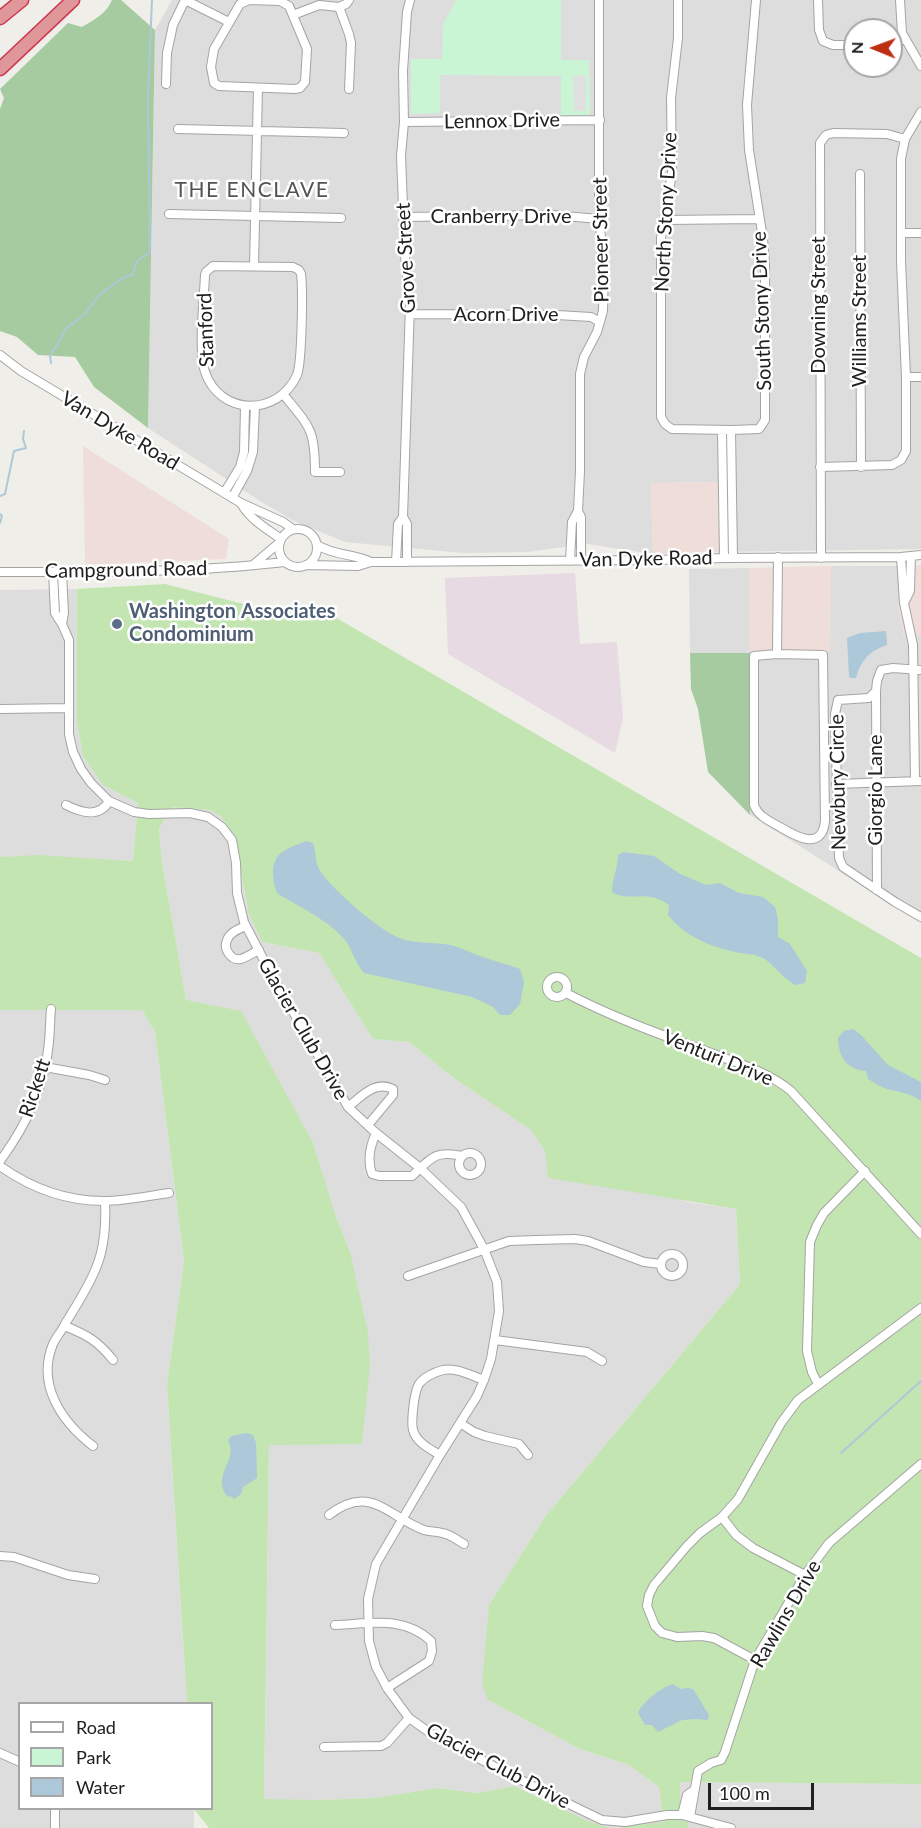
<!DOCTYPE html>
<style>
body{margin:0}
#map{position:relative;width:921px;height:1828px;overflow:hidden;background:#f0eee8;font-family:Lato,sans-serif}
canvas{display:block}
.legend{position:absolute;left:18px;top:1702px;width:195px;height:108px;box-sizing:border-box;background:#fff;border:2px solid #a6a6a6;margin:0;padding:8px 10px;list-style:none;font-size:18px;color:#202020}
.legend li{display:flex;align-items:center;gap:12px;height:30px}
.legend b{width:30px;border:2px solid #a6a6a6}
.north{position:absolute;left:843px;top:18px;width:60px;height:60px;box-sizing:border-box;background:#fff;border:2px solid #a6a6a6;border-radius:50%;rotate:271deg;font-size:16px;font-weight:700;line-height:24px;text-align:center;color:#202020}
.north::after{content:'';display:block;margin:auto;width:21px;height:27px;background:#be2e12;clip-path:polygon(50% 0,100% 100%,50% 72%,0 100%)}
.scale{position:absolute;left:708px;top:1783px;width:106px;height:27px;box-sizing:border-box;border:3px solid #202020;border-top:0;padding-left:8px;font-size:18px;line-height:21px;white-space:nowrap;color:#202020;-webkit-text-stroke:4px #fff;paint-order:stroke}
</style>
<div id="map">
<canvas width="921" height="1828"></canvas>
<ul class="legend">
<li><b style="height:8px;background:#fff"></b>Road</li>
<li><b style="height:16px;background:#c9f5d4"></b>Park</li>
<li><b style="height:16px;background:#acc8d9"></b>Water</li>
</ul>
<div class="north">N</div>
<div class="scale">100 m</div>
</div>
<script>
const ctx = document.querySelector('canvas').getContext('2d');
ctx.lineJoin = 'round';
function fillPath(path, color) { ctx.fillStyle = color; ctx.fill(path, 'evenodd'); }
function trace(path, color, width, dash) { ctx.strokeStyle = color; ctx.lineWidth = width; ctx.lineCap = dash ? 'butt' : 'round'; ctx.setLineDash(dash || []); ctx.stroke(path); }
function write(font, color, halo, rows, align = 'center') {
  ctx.font = font + ' Lato,sans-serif'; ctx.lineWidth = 5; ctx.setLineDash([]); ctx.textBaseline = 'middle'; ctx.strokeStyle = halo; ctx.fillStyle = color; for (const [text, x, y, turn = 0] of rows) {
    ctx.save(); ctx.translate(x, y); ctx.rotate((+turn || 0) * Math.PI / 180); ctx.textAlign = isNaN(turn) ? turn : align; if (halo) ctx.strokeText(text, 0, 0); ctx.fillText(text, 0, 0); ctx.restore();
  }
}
fillPath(new Path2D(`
 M172,0H921V549L720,552L718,482L651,483L653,554L587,544L527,552L463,553L345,542L294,521L260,501L148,428L155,30ZM855,30H891V66H855Z
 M831,566H898V605L904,636H921V923L749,814L750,653H690L689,569L749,568L750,653L830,651Z
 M77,589V723L83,756L103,785L138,803L133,861L34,856L0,857V590Z
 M172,807L210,810L222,817L234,837L249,914L262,942L319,953L373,1039L409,1042L455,1079L531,1130L545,1151L687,1202L736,1209L740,1284L545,1517L489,1605L488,1700L580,1749L629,1765L659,1787L663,1823L610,1828L588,1821L514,1786L477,1793L437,1788L375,1798L317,1800H264L269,1444L350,1252L334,1211L186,1000L162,862L159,829Z
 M0,1010H142L155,1032L184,1261L167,1384L187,1703L20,1704V1808L194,1809V1828H0Z
 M679,1782L921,1784V1828H688V1822L680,1821Z`), '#dedddd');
fillPath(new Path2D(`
 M83,446L229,539L226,559L85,565Z
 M718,482L720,552L653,554L651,483Z
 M921,565V636H904L898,605V566Z
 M831,566L830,651L750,653L749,568Z`), '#efddd9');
fillPath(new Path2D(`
 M575,573L580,644L617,642L623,718L615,753L448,654L445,578Z`), '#e8dae3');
fillPath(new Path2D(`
 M165,584L275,612L328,613L921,958V1784L680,1782V1820L688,1822V1828H615L663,1822L659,1787L629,1765L580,1749L488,1700L482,1684L489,1605L545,1517L740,1284L736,1209L548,1178L545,1151L531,1130L455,1079L409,1042L373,1039L319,953L262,942L249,914L234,837L222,817L210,810L172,807L159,829L162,862L186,1000L241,1011L313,1143L334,1211L350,1252L368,1333L370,1365L362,1444L269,1445L264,1799L317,1800L375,1798L437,1788L477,1793L514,1786L588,1821L610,1828H209L194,1809L212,1808V1704L187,1703L167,1384L184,1261L155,1032L142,1010H0V857L37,855L133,861L138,803L103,785L83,756L77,723V589Z`), '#c3e5b2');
fillPath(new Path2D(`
 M112,0H121L155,30L148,428L94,387L75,357L38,355L17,337L0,331V109L4,98L0,89L68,23L82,27C94,20 107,13 112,0Z
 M690,653H750V815L708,772L698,709L691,689Z`), '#a6cba0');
fillPath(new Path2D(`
 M456,0H561V60H589L590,115L561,116V76L440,75V113L411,114V59H442L443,24Z`), '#c9f5d4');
fillPath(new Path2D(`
 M586,75V111H574L573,76Z`), '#e0e0e0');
fillPath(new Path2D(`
 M886,631L887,645C870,650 860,661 856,678H851L849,677L847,638L860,633Z
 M306,841L313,843C316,851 315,862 319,869C330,888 379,930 399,938C416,944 433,942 450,945C461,947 470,953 480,956C493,961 507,964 520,969L524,982L520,1004L510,1015H500L493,1007L472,997L364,973C354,962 353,950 345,940C331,922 297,905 278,894C274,887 274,883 273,875C272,851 288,849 306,841Z
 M623,852L654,856L680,874L706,885L720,883L739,893L763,897L775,907L778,919V937L790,944L807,971L805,983L795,985C782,977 774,965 763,958C756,954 744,954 736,952C710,947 685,936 668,915L669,905C646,888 630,903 612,892C612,879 618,868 618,855Z
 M853,1029L861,1035L888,1065L921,1082V1101C911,1094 903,1093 892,1090C884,1089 876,1084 868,1079L866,1071C847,1070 838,1056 838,1038L844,1031Z
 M246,1433L253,1435L256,1443L257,1478L243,1487L241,1494L234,1499L231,1496L228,1497C210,1476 239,1461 228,1440L231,1436Z
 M673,1684L680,1689L688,1688L693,1689L709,1715L708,1720L696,1719L682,1720L658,1732L652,1725H645L638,1713C642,1702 662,1687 673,1684Z`), '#acc8d9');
trace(new Path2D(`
 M51,363L50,356L60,340L66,328L84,315L100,294L123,278L133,274L137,261L150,252L148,98L152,0
 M0,496L5,494L14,451L26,448L23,439L24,431
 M0,514L2,516L0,523
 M841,1453L921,1381`), '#acc8d9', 2);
const minor = new Path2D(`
 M185,0L229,22
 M249,0L280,1L289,6L307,49L305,82L300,88L295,89L219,86L214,83L211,67L214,49L240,4Z
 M678,0V38L671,98L672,173L661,238V417L665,424L672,429L731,430L759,429L765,420V264L763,239L749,150L747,105L756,0
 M818,0L819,30L823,41L833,45H855
 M900,0L902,33L921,66
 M339,7L349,34L351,43L349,89
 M293,15L319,5L339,7L346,4L349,0
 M891,43L905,39
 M166,84L167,53L173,25L185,0
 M404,122L600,120
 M178,129L344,133
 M860,174L861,467
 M169,214L341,218
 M403,217L553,215L599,219
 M664,220L759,219
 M901,233H921
 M213,266L293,267L299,270L301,274C303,290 302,362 297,375C278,417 220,416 205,372C198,350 204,300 205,275L206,272Z
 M254,266L258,88
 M410,314L557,315L591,317L600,322
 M0,355L21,371L241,503L283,522L293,529
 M906,377H921
 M283,394C310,427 315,429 315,472H340
 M722,430L724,558
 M731,430L733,558
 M820,467L892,465L901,460L906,451V377L901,261V159L905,139L921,112
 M224,493L240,467L244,452L245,406
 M232,498L247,471L253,452L255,407
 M242,505C251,520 267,529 281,539
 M279 548a19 19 0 1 1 38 0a19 19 0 1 1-38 0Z
 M317,545C335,556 352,553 371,562
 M901,557L904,603L910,591L911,556
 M821,558L820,143L826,135L833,133L887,134L905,139
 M570,561L572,522L578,511
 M581,561V517L578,511L580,471V374L584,357L597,332L603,311L604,264L599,219V0
 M396,562L398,524L403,517
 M407,562V524L403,517L410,305L405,256L401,156L404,122L403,71L407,12L410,0
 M253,565L280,542
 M306,565L358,566L371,562L654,560L724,558L901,557L921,555
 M0,572C95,572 191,573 285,562
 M53,572L55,613L62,624L64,613L62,572
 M904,603L913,645L915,781
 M62,624L69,640V734L73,752L81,769L91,783L109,801L134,812L149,814L190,813L208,817L222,827L232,840L236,863L237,893L244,922L270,972L348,1107L376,1133L420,1168L461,1207L484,1249L497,1282L499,1311L491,1359L484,1380L477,1396L440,1455L376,1564L368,1599L369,1641L376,1667L387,1688L409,1718L436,1737L577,1808L602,1820L625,1822L667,1815H682L731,1828
 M777,654L823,655L825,821C822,852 795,836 780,827C769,821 758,816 754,805V656Z
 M777,654L778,557
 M921,670L893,668L881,670L877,681L876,691L869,698L838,700L835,714L839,858L843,867L895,902L921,917
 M876,691L877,890
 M0,709L69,708
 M836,784L921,781
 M66,805C80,812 99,819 109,801
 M246,926C239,929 230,932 227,940C223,949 231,961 241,959C247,957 253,953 259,950
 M547 987a10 10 0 1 1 20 0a10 10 0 1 1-20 0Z
 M566,993C610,1016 656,1033 703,1050C733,1062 766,1070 791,1091L921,1234
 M45,1067L89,1075L105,1080
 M348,1107C362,1096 375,1080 393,1089V1095L368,1125
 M376,1133C370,1146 367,1160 372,1174L379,1176H412C431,1158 435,1150 462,1156
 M459 1164a11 11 0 1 1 22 0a11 11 0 1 1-22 0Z
 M0,1161C26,1126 45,1086 49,1042C50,1031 50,1020 51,1009
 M0,1166C31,1188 66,1201 104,1201C125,1201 148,1196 169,1193
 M661 1265a11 11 0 1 1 22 0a11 11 0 1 1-22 0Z
 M408,1276L509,1241L536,1240L575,1239L588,1241L644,1262L661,1264
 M65,1326C87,1335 98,1341 113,1360
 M495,1340L587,1352L602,1361
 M818,1384L812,1372L807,1351L810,1242L817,1225L824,1213L865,1171
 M460,1423L474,1432L485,1436L519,1444L528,1455
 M93,1446C62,1422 36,1385 53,1344C56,1337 62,1331 65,1324C76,1306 88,1288 96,1268C105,1247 106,1224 105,1201
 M440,1455C430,1449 416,1442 413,1430C411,1421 414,1392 419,1384C424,1377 435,1372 443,1370C456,1367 472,1376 484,1380
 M329,1515C370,1483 387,1516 424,1530C430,1532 436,1531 442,1533C450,1534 457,1540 464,1544
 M722,1517L736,1535L753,1548L805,1575
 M0,1556L14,1557L68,1575L95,1579
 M335,1625C369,1624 403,1615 431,1641L432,1651L429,1661L387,1688
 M755,1660L714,1638L702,1636L677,1637L662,1633L655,1626L647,1606L649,1595L654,1585L687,1546L700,1533L722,1517L738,1499L781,1423L798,1400L921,1308
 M324,1747L381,1746L387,1743L409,1718
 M0,1753L20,1762
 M55,1808V1828
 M682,1815L687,1795L694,1790
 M690,1817L698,1771L711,1763L721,1760L725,1752L755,1660L805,1575L829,1543L921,1464`);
const highway = new Path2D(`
 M0,18L22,0
 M0,69L73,0`);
trace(minor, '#a4a4a4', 10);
trace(highway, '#cc3752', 15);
trace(minor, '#fff', 8);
trace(highway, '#e09799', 12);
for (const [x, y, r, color] of [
 [117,624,6,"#5c6f8a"]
]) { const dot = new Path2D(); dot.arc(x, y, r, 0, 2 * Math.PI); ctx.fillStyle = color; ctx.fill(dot); trace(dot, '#fff', 2); }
write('20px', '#202020', '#fff', [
 ["Lennox Drive",502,121,-1],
 ["North Stony Drive",666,212,-87],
 ["Cranberry Drive",501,217],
 ["Pioneer Street",601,240,-91],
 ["Grove Street",406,258,-93],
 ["Downing Street",819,305,-90],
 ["South Stony Drive",762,311,-92],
 ["Acorn Drive",506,315],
 ["Williams Street",860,321,-90],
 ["Stanford",206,330,-92],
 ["Van Dyke Road",120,431,31],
 ["Van Dyke Road",646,559,-1],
 ["Campground Road",126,570,-1],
 ["Newbury Circle",838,782,-91],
 ["Giorgio Lane",876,790,-90],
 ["Glacier Club Drive",303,1029,60],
 ["Venturi Drive",718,1058,22],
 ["Rickett",35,1088,-72],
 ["Rawlins Drive",786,1614,-60],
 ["Glacier Club Drive",498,1766,28]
]);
write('bold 20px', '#4e5e75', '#fff', [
 ["Washington Associates",129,612],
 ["Condominium",129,635]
], 'left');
ctx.letterSpacing = '1.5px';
write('21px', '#535353', '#fff', [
 ["THE ENCLAVE",252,190]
]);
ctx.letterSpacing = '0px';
</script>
